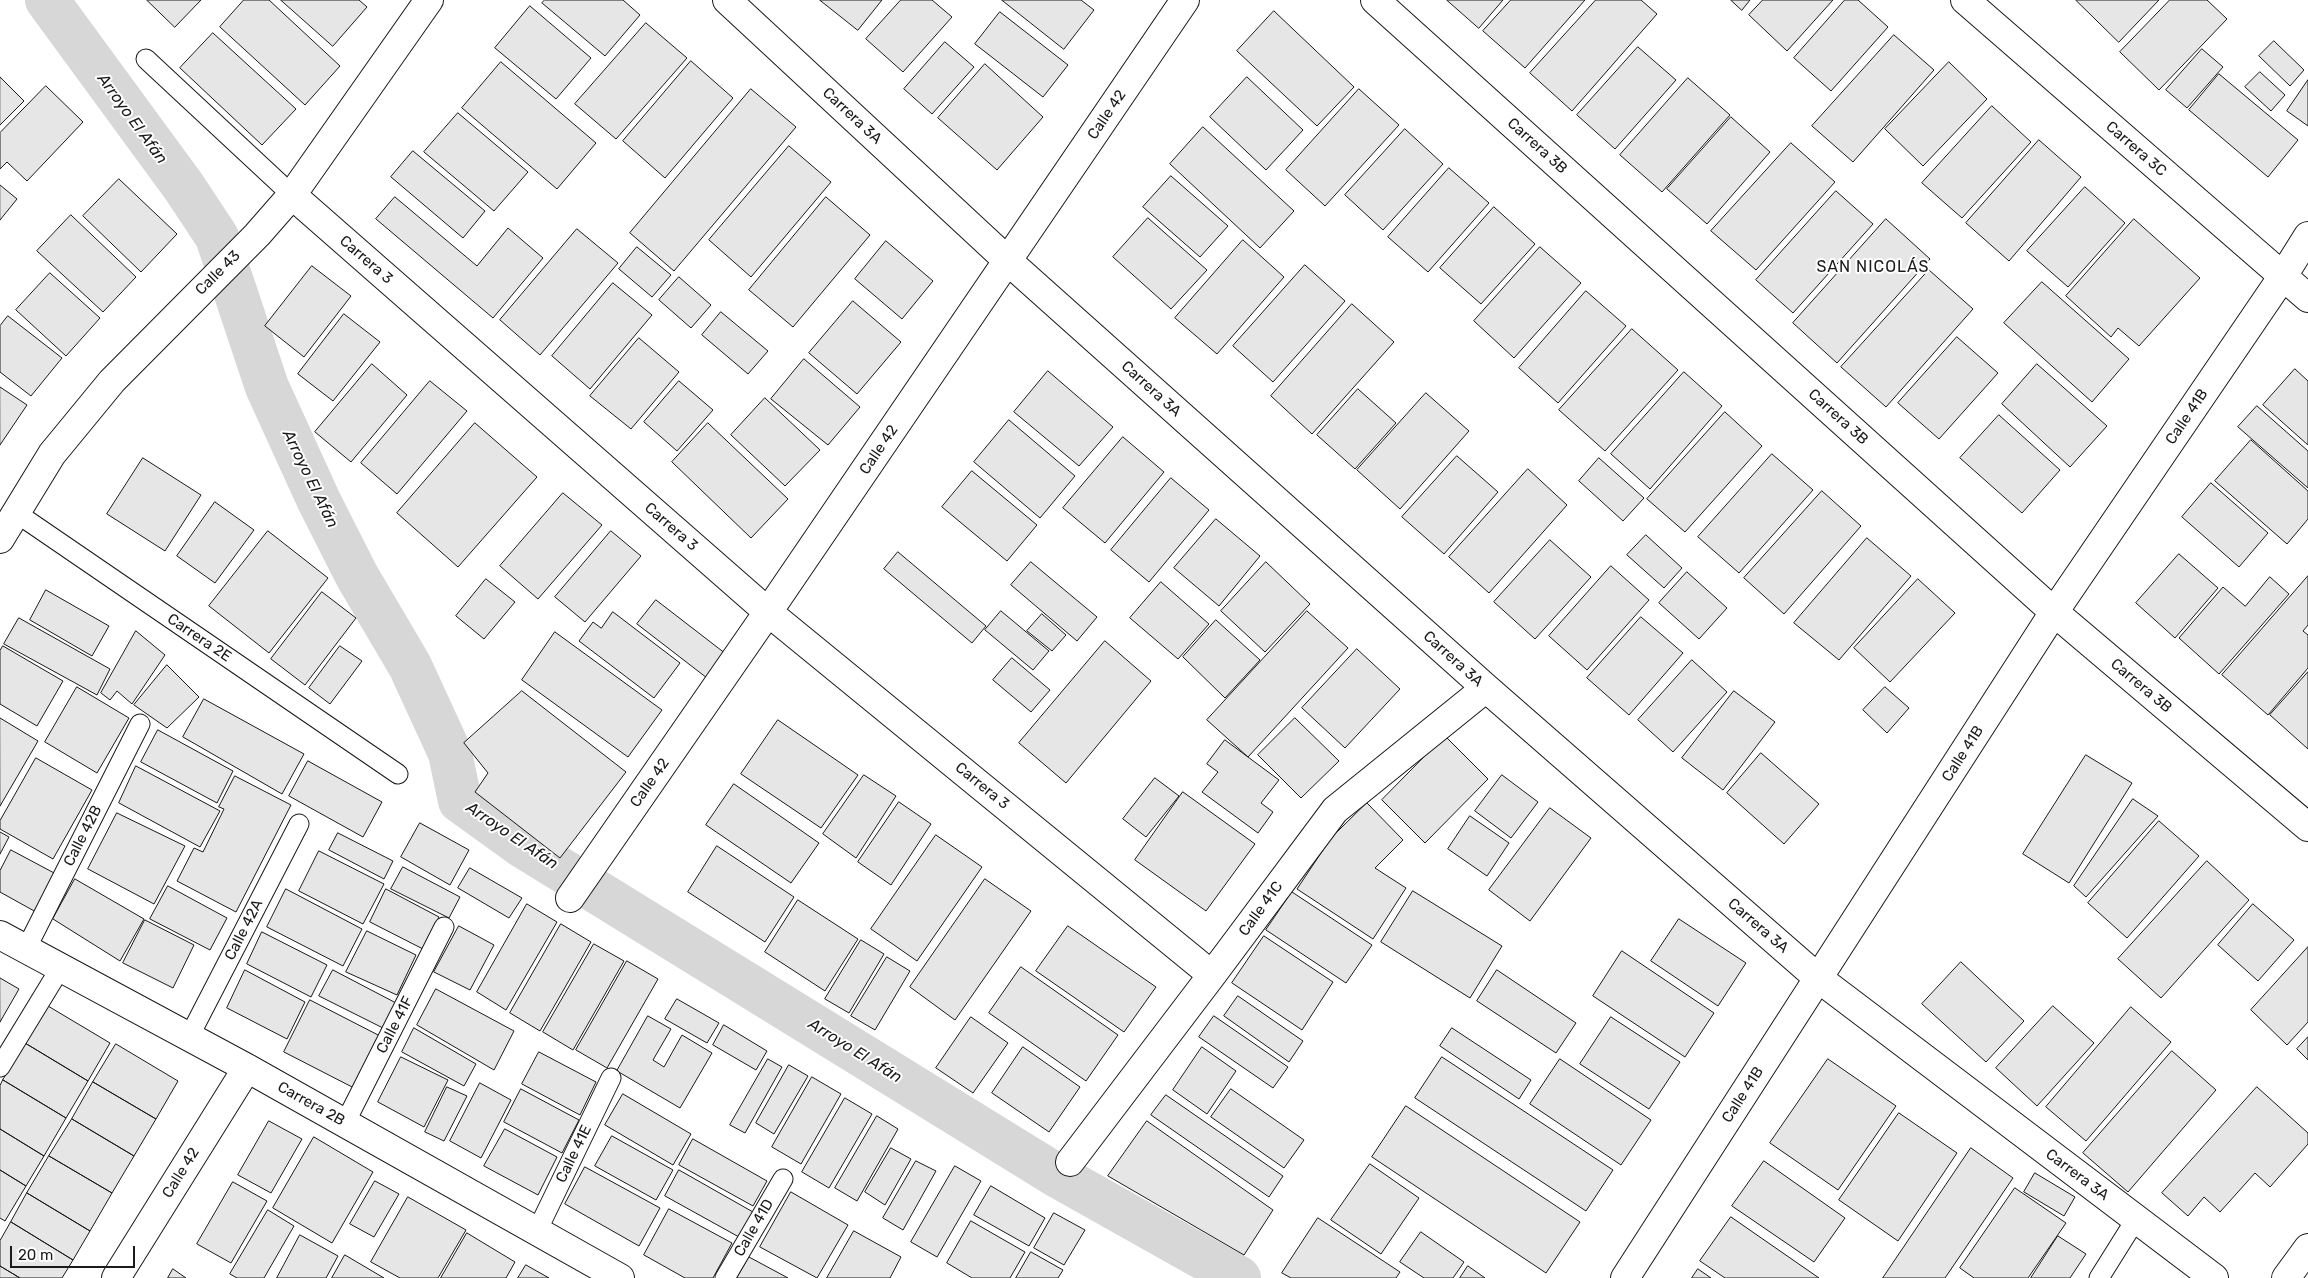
<!DOCTYPE html>
<meta charset="utf-8">
<style>
body{margin:0}
#map{position:relative;width:2308px;height:1278px;overflow:hidden;background:#fff;font-family:Rubik,sans-serif}
canvas{display:block}
.scale{position:absolute;left:10px;top:1246px;width:125px;height:22px;box-sizing:border-box;border:2px solid #1a1a1a;border-top:0;padding-left:6px;font-size:15px;line-height:18px;white-space:nowrap;color:#1a1a1a;-webkit-text-stroke:4px #fff;paint-order:stroke}
</style>
<div id="map">
<canvas width="2308" height="1278"></canvas>
<div class="scale">20 m</div>
</div>
<script>
const ctx = document.querySelector('canvas').getContext('2d');
ctx.lineJoin = 'round';
function trace(path, color, width, dash) { ctx.strokeStyle = color; ctx.lineWidth = width; ctx.lineCap = dash ? 'butt' : 'round'; ctx.setLineDash(dash || []); ctx.stroke(path); }
function fillPath(path, color) { ctx.fillStyle = color; ctx.fill(path, 'evenodd'); }
function write(font, color, halo, rows, align = 'center') {
  ctx.font = font + ' Rubik,sans-serif'; ctx.lineWidth = 4; ctx.setLineDash([]); ctx.textBaseline = 'middle'; ctx.strokeStyle = halo; ctx.fillStyle = color; for (const [text, x, y, turn = 0] of rows) {
    ctx.save(); ctx.translate(x, y); ctx.rotate((+turn || 0) * Math.PI / 180); ctx.textAlign = isNaN(turn) ? turn : align; if (halo) ctx.strokeText(text, 0, 0); ctx.fillText(text, 0, 0); ctx.restore();
  }
}
trace(new Path2D(`
 M47,0L184,187L217,237L267,387L319,501L357,576L410,666L450,753L460,801L521,845L1056,1175L1239,1278`), '#d7d7d7', 44);
const building = new Path2D(`
 M147,0H201L175,27Z
 M244,0H269L340,66L305,105L220,27Z
 M281,0H359L367,7L333,46Z
 M545,0H623L640,15L605,56L542,3Z
 M820,0H882L858,30Z
 M901,0H932L952,17L903,72L866,39Z
 M1002,0H1081L1094,10L1064,49Z
 M1447,0H1503L1479,28Z
 M1511,0H1585L1525,68L1483,31Z
 M1596,0H1641L1657,14L1572,111L1530,73Z
 M1731,0H1750L1742,10Z
 M1763,0H1833L1787,51L1749,15Z
 M1845,0H1858L1888,27L1831,91L1794,58Z
 M2076,0H2159L2119,42Z
 M2170,0H2207L2227,19L2159,90L2120,52Z
 M530,6L591,58L556,99L495,48Z
 M1274,11L1354,87L1317,126L1237,51Z
 M1000,12L1068,65L1043,97L975,44Z
 M646,23L687,58L616,139L575,104Z
 M213,33L296,109L262,145L180,68Z
 M1894,35L1934,70L1853,162L1812,126Z
 M2274,41L2304,70L2290,86L2259,56Z
 M945,42L974,67L932,114L904,89Z
 M1638,47L1676,80L1615,149L1577,115Z
 M2202,49L2223,67L2187,108L2166,90Z
 M691,61L733,98L665,178L623,141Z
 M501,62L596,143L557,189L462,108Z
 M1949,62L1987,99L1923,166L1885,129Z
 M985,64L1043,117L997,170L938,118Z
 M2260,72L2285,95L2271,111L2245,87Z
 M2219,74L2298,140L2268,177L2189,110Z
 M0,77L24,101L0,125Z
 M1247,77L1303,130L1266,170L1210,117Z
 M1688,78L1730,115L1662,192L1620,155Z
 M2308,80V126L2287,111Z
 M46,86L83,122L27,181L7,162L0,169V133Z
 M751,89L796,127L674,271L630,233Z
 M1359,89L1399,125L1325,206L1286,170Z
 M1992,106L2031,142L1962,218L1922,183Z
 M458,113L528,172L494,211L424,152Z
 M1731,117L1770,152L1707,224L1667,189Z
 M1203,127L1294,211L1260,248L1170,164Z
 M1405,129L1443,164L1383,230L1345,195Z
 M2039,140L2081,177L2009,261L1966,223Z
 M1791,143L1835,182L1756,270L1711,231Z
 M789,146L831,182L751,277L709,240Z
 M413,151L485,211L463,238L391,177Z
 M1449,168L1489,203L1428,272L1388,237Z
 M1171,176L1228,226L1200,257L1143,207Z
 M119,179L177,234L141,272L83,216Z
 M0,185L17,199L0,220Z
 M2085,187L2125,223L2068,287L2027,251Z
 M1836,191L1873,224L1793,313L1756,280Z
 M395,197L477,266L508,228L543,258L493,318L376,219Z
 M826,197L870,235L793,327L749,290Z
 M1494,207L1535,244L1481,304L1440,268Z
 M71,215L136,277L103,312L37,251Z
 M1148,218L1207,270L1171,309L1113,257Z
 M1886,219L1930,259L1837,363L1793,323Z
 M2134,219L2200,278L2139,346L2118,328L2111,337L2066,296Z
 M577,229L618,263L540,355L500,320Z
 M1243,240L1284,277L1217,354L1175,318Z
 M886,241L933,281L902,319L855,279Z
 M637,247L671,275L652,297L619,269Z
 M1540,247L1581,283L1514,358L1474,321Z
 M1305,265L1345,301L1273,382L1233,346Z
 M312,266L351,296L304,357L265,326Z
 M1929,270L1973,309L1886,407L1841,367Z
 M50,273L100,318L66,356L16,310Z
 M679,277L711,305L691,328L659,300Z
 M2042,282L2129,359L2092,402L2004,323Z
 M613,283L652,315L590,389L552,356Z
 M1586,291L1626,326L1558,403L1519,368Z
 M853,301L901,342L857,394L809,353Z
 M1352,304L1394,342L1312,434L1271,396Z
 M721,312L768,351L748,374L702,335Z
 M344,314L380,342L333,401L298,374Z
 M8,316L62,358L31,396L0,372V326Z
 M1632,329L1678,370L1605,451L1559,410Z
 M1957,337L1998,373L1939,439L1898,403Z
 M639,338L679,372L631,429L590,396Z
 M804,359L860,407L828,445L771,399Z
 M372,364L407,395L351,462L315,432Z
 M2037,364L2107,426L2070,467L2002,404Z
 M2295,369L2308,381V445L2263,405Z
 M1048,371L1113,427L1079,466L1014,412Z
 M1684,372L1722,406L1650,489L1611,454Z
 M430,381L467,411L397,494L361,463Z
 M679,381L713,410L677,451L644,422Z
 M0,387L27,405L0,445Z
 M1358,389L1396,423L1355,469L1317,435Z
 M1426,393L1469,431L1400,509L1357,470Z
 M765,398L820,450L785,486L731,435Z
 M2257,406L2308,451V488L2238,427Z
 M1725,412L1762,446L1685,532L1647,499Z
 M1999,415L2060,470L2022,513L1960,458Z
 M1009,420L1075,476L1040,518L974,462Z
 M475,423L537,477L458,567L397,513Z
 M708,423L788,499L751,538L672,462Z
 M1123,437L1164,472L1105,543L1063,508Z
 M2251,440L2308,491V519L2287,544L2215,481Z
 M1772,454L1813,490L1739,573L1698,537Z
 M1457,456L1498,492L1444,554L1402,517Z
 M143,458L201,495L165,551L107,514Z
 M1599,458L1644,498L1623,521L1579,481Z
 M1528,469L1567,505L1489,593L1449,557Z
 M972,471L1037,525L1007,561L942,507Z
 M1171,478L1209,510L1149,582L1111,550Z
 M2211,483L2268,533L2239,567L2182,517Z
 M1822,491L1861,526L1784,614L1744,578Z
 M563,493L602,525L538,599L500,566Z
 M215,502L254,530L215,583L177,556Z
 M1216,519L1260,556L1219,606L1174,568Z
 M268,531L328,578L269,653L209,606Z
 M611,531L641,556L585,622L555,597Z
 M1646,535L1682,568L1664,588L1627,555Z
 M1867,538L1911,576L1839,660L1794,623Z
 M1550,540L1591,577L1535,639L1494,602Z
 M898,552L986,626L972,643L884,569Z
 M2179,554L2218,588L2175,638L2136,603Z
 M1031,562L1097,617L1077,641L1011,585Z
 M1266,562L1310,604L1265,652L1221,611Z
 M1611,566L1649,600L1587,670L1549,636Z
 M1687,572L1727,608L1699,639L1659,603Z
 M2308,576V625L2303,631L2308,635V668L2268,715L2222,675Z
 M2270,577L2289,594L2219,674L2179,638L2223,587L2245,606Z
 M486,579L515,602L484,639L456,616Z
 M1918,579L1955,613L1890,682L1854,648Z
 M1161,582L1209,624L1178,659L1130,618Z
 M46,590L109,626L92,656L30,620Z
 M322,592L356,618L305,685L271,659Z
 M656,600L726,654L707,678L637,624Z
 M1001,611L1049,651L1033,670L985,630Z
 M1307,611L1348,648L1248,757L1207,720Z
 M613,612L680,663L654,698L579,641L593,622L601,628Z
 M1042,614L1066,635L1052,651L1027,631Z
 M1641,617L1683,653L1629,715L1587,678Z
 M19,618L110,669L97,695L4,644Z
 M1216,620L1260,660L1225,698L1183,657Z
 M136,631L165,655L132,704L117,691L110,700L101,693Z
 M555,632L662,710L628,757L522,680Z
 M1105,641L1151,681L1066,783L1019,743Z
 M3,646L63,681L37,726L0,704V651Z
 M340,646L362,661L330,704L309,688Z
 M1357,649L1400,689L1345,748L1302,708Z
 M1012,658L1050,690L1031,712L993,680Z
 M1692,660L1727,692L1673,752L1638,720Z
 M167,665L199,697L167,728L134,705Z
 M2308,672V749L2270,715Z
 M77,687L129,718L97,773L45,742Z
 M1885,687L1909,708L1887,733L1863,710Z
 M522,691L626,772L560,858L475,792L488,773L464,743Z
 M1734,691L1775,722L1723,790L1682,758Z
 M204,699L304,754L282,794L183,737Z
 M0,718L38,741L0,806Z
 M1295,718L1339,761L1301,798L1258,755Z
 M778,720L858,775L821,828L741,774Z
 M158,730L233,771L217,803L141,762Z
 M1445,736L1488,779L1425,843L1382,800Z
 M1225,740L1279,780L1261,803L1273,812L1258,833L1202,792L1218,772L1207,764Z
 M1761,753L1819,804L1784,844L1727,793Z
 M2086,755L2132,783L2069,883L2023,854Z
 M36,758L92,790L53,859L0,829V821Z
 M308,761L382,802L363,837L289,796Z
 M136,766L220,811L200,847L119,803Z
 M864,775L896,796L856,858L823,834Z
 M1502,775L1538,802L1511,838L1475,811Z
 M235,776L291,805L236,912L177,881L194,848L203,852L224,809L219,807Z
 M1155,778L1179,796L1146,837L1123,819Z
 M734,784L819,843L791,883L706,825Z
 M1183,792L1255,844L1206,911L1135,860Z
 M2133,799L2158,816L2086,897L2074,886Z
 M899,802L931,824L891,885L858,862Z
 M1367,803L1403,840L1375,868L1406,888L1373,939L1297,889L1331,838Z
 M1550,808L1591,838L1530,921L1489,890Z
 M117,813L185,846L154,904L88,869Z
 M1470,816L1509,843L1487,876L1448,849Z
 M2159,821L2199,856L2127,938L2088,903Z
 M420,823L469,850L450,885L401,857Z
 M0,832L9,837L0,854Z
 M338,833L393,861L384,879L329,850Z
 M936,835L982,867L917,961L871,929Z
 M717,846L794,897L765,942L688,892Z
 M11,850L56,874L36,912L0,892V871Z
 M319,851L384,884L363,924L299,891Z
 M2207,861L2249,900L2161,998L2118,959Z
 M403,867L460,897L449,918L391,889Z
 M470,868L522,898L509,918L458,888Z
 M75,879L144,919L120,961L53,919Z
 M985,879L1031,911L955,1020L910,987Z
 M168,886L227,918L210,950L150,919Z
 M286,889L362,929L343,966L267,927Z
 M386,889L439,917L423,949L370,922Z
 M1413,891L1502,946L1470,998L1381,942Z
 M1292,892L1372,945L1346,983L1266,930Z
 M798,900L858,939L825,991L765,952Z
 M527,904L557,922L506,1010L477,992Z
 M2253,904L2294,940L2258,981L2218,945Z
 M1679,919L1746,963L1718,1006L1651,961Z
 M145,920L194,945L173,988L123,963Z
 M561,924L591,942L540,1031L510,1013Z
 M459,926L494,945L470,990L434,972Z
 M1068,926L1156,987L1124,1032L1036,971Z
 M367,931L416,955L397,995L346,972Z
 M262,932L327,965L311,997L247,964Z
 M1264,936L1333,982L1302,1030L1232,983Z
 M861,940L884,954L849,1013L825,999Z
 M594,944L624,961L573,1050L543,1032Z
 M2308,947V1022L2287,1045L2251,1010Z
 M1622,951L1714,1013L1685,1057L1593,996Z
 M887,957L910,971L875,1030L851,1016Z
 M627,961L658,979L607,1068L576,1050Z
 M1961,962L2024,1021L1986,1062L1922,1004Z
 M1021,967L1118,1035L1086,1081L989,1013Z
 M245,970L305,1002L287,1039L227,1008Z
 M333,970L398,1004L385,1029L319,996Z
 M1497,970L1576,1023L1556,1053L1477,1001Z
 M0,978L19,989L0,1022Z
 M436,989L514,1031L494,1070L417,1025Z
 M1238,996L1303,1041L1289,1062L1224,1016Z
 M677,999L719,1023L707,1043L665,1019Z
 M310,1000L382,1037L356,1089L284,1052Z
 M48,1006L110,1043L88,1081L25,1043Z
 M2053,1006L2094,1043L2037,1106L1996,1068Z
 M2131,1007L2171,1042L2086,1141L2046,1107Z
 M648,1016L671,1029L653,1060L664,1067L682,1035L712,1053L680,1108L617,1071Z
 M1214,1016L1288,1067L1273,1088L1199,1037Z
 M971,1017L1008,1043L973,1093L936,1068Z
 M1611,1017L1680,1062L1649,1109L1580,1064Z
 M724,1025L767,1051L756,1070L713,1045Z
 M414,1028L476,1064L464,1086L402,1052Z
 M1452,1028L1531,1080L1519,1099L1440,1046Z
 M2308,1037V1060L2297,1049Z
 M25,1043L88,1081L66,1118L3,1080Z
 M116,1044L178,1081L156,1119L93,1082Z
 M1023,1047L1080,1087L1049,1132L992,1093Z
 M1202,1047L1236,1071L1207,1114L1173,1090Z
 M2172,1051L2216,1090L2128,1192L2083,1153Z
 M539,1052L596,1082L580,1115L522,1084Z
 M401,1057L448,1080L424,1127L378,1102Z
 M1442,1057L1613,1170L1586,1211L1415,1098Z
 M768,1059L782,1067L745,1133L730,1125Z
 M1560,1059L1651,1120L1621,1165L1530,1104Z
 M1828,1059L1896,1106L1838,1190L1770,1143Z
 M789,1065L808,1076L774,1134L756,1123Z
 M812,1077L841,1094L801,1164L772,1147Z
 M3,1080L66,1118L44,1156L0,1129V1086Z
 M93,1082L156,1119L134,1156L72,1119Z
 M480,1083L511,1100L481,1158L450,1141Z
 M447,1087L467,1096L444,1141L425,1132Z
 M2257,1087L2308,1133V1144L2270,1187L2255,1173L2220,1212L2204,1197L2188,1216L2162,1193Z
 M521,1089L579,1120L562,1153L504,1122Z
 M1231,1089L1304,1140L1284,1168L1211,1117Z
 M623,1094L691,1134L673,1165L605,1125Z
 M1166,1095L1283,1176L1269,1197L1151,1115Z
 M845,1098L872,1114L829,1188L802,1172Z
 M1406,1106L1580,1222L1546,1273L1372,1157Z
 M1899,1113L1957,1153L1898,1241L1839,1200Z
 M877,1116L898,1129L857,1201L835,1188Z
 M72,1119L134,1156L112,1193L49,1156Z
 M269,1121L302,1139L271,1193L238,1175Z
 M1147,1121L1273,1210L1244,1255L1108,1176Z
 M0,1129L44,1156L26,1186L0,1170Z
 M505,1129L557,1157L538,1195L484,1166Z
 M612,1136L673,1170L656,1200L595,1166Z
 M314,1137L373,1172L332,1243L273,1208Z
 M693,1139L767,1181L753,1206L679,1165Z
 M891,1148L911,1159L885,1205L865,1192Z
 M1971,1148L2013,1178L1945,1278H1883Z
 M49,1156L112,1193L90,1231L27,1193Z
 M916,1161L936,1171L903,1230L883,1218Z
 M1764,1161L1845,1218L1814,1262L1732,1206Z
 M1370,1164L1419,1198L1381,1254L1331,1220Z
 M955,1166L981,1181L937,1257L911,1242Z
 M585,1167L660,1208L639,1246L565,1204Z
 M0,1170L26,1186L5,1221L0,1218Z
 M679,1170L753,1212L739,1237L665,1196Z
 M2035,1173L2075,1197L2064,1216L2024,1192Z
 M375,1181L399,1194L374,1237L350,1224Z
 M233,1182L267,1201L231,1263L197,1244Z
 M991,1186L1045,1218L1029,1246L974,1215Z
 M2015,1188L2066,1223L2028,1278H1974L1960,1268Z
 M791,1192L848,1225L817,1278L760,1247Z
 M27,1193L90,1231L73,1260L11,1222Z
 M408,1197L466,1230L438,1278H400L371,1262Z
 M669,1209L732,1243L713,1278H685L644,1255Z
 M268,1210L294,1226L264,1278H237L230,1274Z
 M1054,1213L1085,1230L1064,1265L1034,1248Z
 M1731,1217L1819,1278H1725L1700,1261Z
 M1318,1218L1400,1272L1396,1278H1291L1282,1273Z
 M971,1221L1025,1252L1010,1278H972L947,1263Z
 M11,1222L73,1260L62,1278H20L0,1266V1241Z
 M854,1231L901,1257L890,1278H827Z
 M1421,1232L1464,1262L1453,1278H1424L1400,1262Z
 M467,1233L515,1262L506,1278H441Z
 M300,1235L338,1256L326,1278H277Z
 M2058,1236L2086,1254L2070,1278H2031Z
 M1031,1252L1063,1270L1058,1278H1016Z
 M345,1255L384,1278H332Z
 M749,1257L788,1278H737Z
 M526,1265L549,1278H518Z
 M0,1266L20,1278H0Z
 M1468,1266L1485,1278H1460Z
 M173,1269L186,1278H168Z
 M1698,1269L1711,1278H1692Z`);
fillPath(building, '#e6e6e6');
trace(building, '#1a1a1a', 1);
const service = new Path2D(`
 M146,59L292,195
 M15,512L398,774
 M26,949L140,724
 M189,1037L299,824
 M0,1067L61,967
 M345,1123L444,927
 M537,1231L611,1078
 M725,1278L783,1179
 M2099,1278L2136,1219`);
const minor = new Path2D(`
 M727,0L1008,261L1486,688L1818,978L2214,1278
 M1375,0L2054,612L2308,827
 M1965,0L2308,298
 M292,195L768,612L1212,975
 M0,539L52,454L112,381L257,235L292,195L429,0
 M570,898L768,612L1185,0
 M0,935L247,1068L620,1278
 M1070,1162L1212,975L1335,810L1486,688
 M116,1278L247,1068
 M1625,1278L2054,612L2283,276L2308,236
 M2286,1278L2308,1248`);
trace(service, '#1a1a1a', 21);
trace(minor, '#1a1a1a', 30);
trace(service, '#fff', 19);
trace(minor, '#fff', 28);
write('15px', '#1a1a1a', '#fff', [
 ["Calle 42",1107,115,-56],
 ["Carrera 3A",852,116,43],
 ["Carrera 3B",1537,146,42],
 ["Carrera 3C",2136,149,41],
 ["Carrera 3",366,260,41],
 ["Calle 43",218,273,-45],
 ["Carrera 3A",1151,389,42],
 ["Carrera 3B",1838,417,42],
 ["Calle 41B",2187,417,-56],
 ["Calle 42",879,450,-56],
 ["Carrera 3",671,527,41],
 ["Carrera 2E",199,638,34],
 ["Carrera 3A",1453,659,42],
 ["Carrera 3B",2141,686,40],
 ["Calle 41B",1963,754,-57],
 ["Calle 42",650,783,-55],
 ["Carrera 3",982,786,39],
 ["Calle 42B",83,836,-63],
 ["Calle 41C",1261,909,-54],
 ["Carrera 3A",1758,926,41],
 ["Calle 42A",244,930,-63],
 ["Calle 41F",395,1025,-63],
 ["Calle 41B",1743,1095,-57],
 ["Carrera 2B",311,1104,29],
 ["Calle 41E",574,1154,-64],
 ["Calle 42",181,1173,-58],
 ["Carrera 3A",2077,1175,37],
 ["Calle 41D",754,1228,-60]
]);
write('italic 16px', '#1a1a1a', '#fff', [
 ["Arroyo El Afán",132,119,54],
 ["Arroyo El Afán",310,479,64],
 ["Arroyo El Afán",512,836,34],
 ["Arroyo El Afán",855,1051,32]
]);
ctx.letterSpacing = '1px';
write('16px', '#1a1a1a', '#fff', [
 ["SAN NICOLÁS",1873,267]
]);
ctx.letterSpacing = '0px';
</script>
